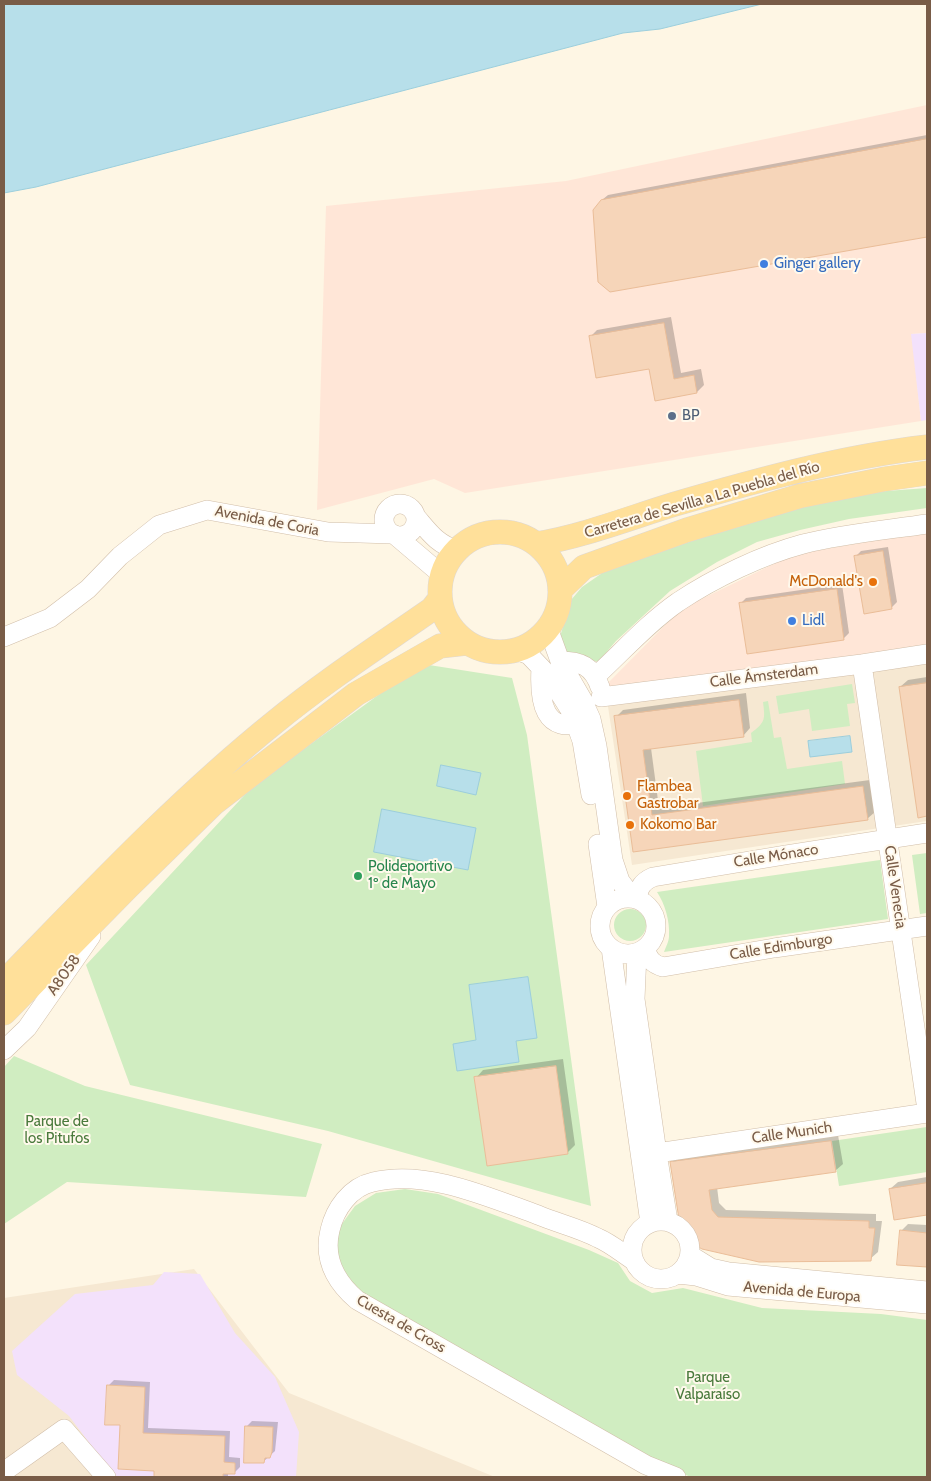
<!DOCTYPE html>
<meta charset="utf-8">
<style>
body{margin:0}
#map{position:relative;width:931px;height:1481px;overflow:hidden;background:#fef6e4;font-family:Cabin,sans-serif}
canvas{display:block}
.frame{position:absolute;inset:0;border:5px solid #795c47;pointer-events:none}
</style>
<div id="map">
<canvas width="931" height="1481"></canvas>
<div class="frame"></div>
</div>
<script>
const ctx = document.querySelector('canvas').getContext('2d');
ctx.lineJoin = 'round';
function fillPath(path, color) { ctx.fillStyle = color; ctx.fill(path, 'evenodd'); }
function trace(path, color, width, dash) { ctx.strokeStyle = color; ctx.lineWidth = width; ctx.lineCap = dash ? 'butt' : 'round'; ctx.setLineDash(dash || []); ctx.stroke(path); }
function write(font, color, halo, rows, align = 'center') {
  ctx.font = font + ' Cabin,sans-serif'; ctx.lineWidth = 4; ctx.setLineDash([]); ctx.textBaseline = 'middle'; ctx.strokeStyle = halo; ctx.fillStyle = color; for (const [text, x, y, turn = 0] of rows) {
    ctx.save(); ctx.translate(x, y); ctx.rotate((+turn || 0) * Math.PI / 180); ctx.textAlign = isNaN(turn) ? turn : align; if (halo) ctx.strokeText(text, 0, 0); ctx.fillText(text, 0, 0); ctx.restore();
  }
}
fillPath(new Path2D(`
 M927,658V821L632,865L607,700Z
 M194,1269L289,1393L495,1477H4V1298Z`), '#f6e8d2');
fillPath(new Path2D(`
 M927,105V333L912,334L921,421L465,493L434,479L317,510L326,206L566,181Z
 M927,531V658L607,700V684L681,609L792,555Z`), '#ffe6d7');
fillPath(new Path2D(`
 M927,333V420L921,421L911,334Z
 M164,1272L200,1274L235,1333L275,1377L299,1432L296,1477H115L69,1416L17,1375L12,1351L75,1294L153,1285Z`), '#f3e1fb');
fillPath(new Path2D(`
 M927,488V508L849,519L800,530L757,542L717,562L670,591L616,641L598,662L564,652L559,640L571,600L582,587L608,569L764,517L837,499L873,492Z
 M429,665L512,678L527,735L591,1206L328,1131L130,1085L86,965L253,786L388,688Z
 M852,684L855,703L847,704L850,726L812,731L809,709L779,714L776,696Z
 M768,701L774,738L781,737L787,769L842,761L845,784L703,806L696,751L752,742L751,733C766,722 765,719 763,702Z
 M927,853V913L920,914L912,855Z
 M880,860L888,919L664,952C666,947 669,941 669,936C670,921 665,904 657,892Z
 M614 925a16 16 0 1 1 32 0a16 16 0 1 1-32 0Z
 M14,1056L85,1086L322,1144L306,1197L67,1182L4,1224V1067Z
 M927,1127V1172L839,1186L832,1141Z
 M405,1189L438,1194L589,1250L618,1263L630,1281L652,1293L683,1288L762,1308L881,1314L927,1320V1477H691L650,1461L362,1293L350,1281L339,1265L335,1247L336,1232L355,1206L376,1193Z`), '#d0edc1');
const water = new Path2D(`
 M4,4H762L660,29L623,33L36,187L4,193Z
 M850,736L852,752L810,757L808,741Z
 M441,765L481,773L476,795L437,786Z
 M382,809L476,828L468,870L374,852Z
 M528,977L537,1038L516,1041L519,1062L457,1071L453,1044L476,1040L469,985Z`);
fillPath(water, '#b7dfea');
trace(water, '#9ccedc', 1);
fillPath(new Path2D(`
 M927,135V236L611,291L602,200L608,195Z
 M671,317L681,373L701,369L704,385L697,392L590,337L597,330Z
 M888,547L897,602L892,607L865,612L855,557L861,551Z
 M842,584L849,633L843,639L741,603L746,598Z
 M927,677V815L919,816L900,687L908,680Z
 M746,693L750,728L743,736L651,748L659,808L870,780L875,812L867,819L634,851L616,717L623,710Z
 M563,1059L575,1145L568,1152L476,1078L483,1070Z
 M838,1135L843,1164L835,1171L717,1187L719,1203L726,1210L876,1214V1221H882L878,1252L870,1259L702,1248L671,1163L679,1155Z
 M927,1177V1214L895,1219L890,1189L898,1182Z
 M908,1224L927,1225V1266L898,1263L901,1231Z
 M114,1380L150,1382L148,1428L230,1431L229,1457L240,1458V1467L234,1473H228V1477H155L156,1470L122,1424L109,1385Z
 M252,1421L278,1422L275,1451L264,1461L247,1426Z`), '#0003');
const building = new Path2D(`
 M927,139V237L610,292L598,282L593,210L601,200Z
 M664,323L674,379L694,375L697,393L655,401L649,369L596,378L589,336Z
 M883,551L892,609L864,614L854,556Z
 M837,589L844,640L747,654L739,603Z
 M927,683V816L918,818L899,687Z
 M739,700L744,737L643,750L652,815L863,786L868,820L633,852L614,716Z
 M556,1066L568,1154L487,1166L474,1077Z
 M831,1141L836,1172L709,1190L712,1210L718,1217L869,1221V1228H875L871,1261L759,1262L702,1249L695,1245L689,1231L679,1219L670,1162Z
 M927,1183V1215L894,1220L889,1189Z
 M900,1230L927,1233V1267L897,1265Z
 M107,1385L145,1387L143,1433L225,1436L224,1462L235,1463V1474H223V1477H154V1471L118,1469L120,1425H105Z
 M245,1426L273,1427L272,1452L270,1458H265L264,1463H244Z`);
fillPath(building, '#f6d5b9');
trace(building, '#eabd98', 1);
const minor = new Path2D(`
 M384 520a16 16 0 1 1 32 0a16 16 0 1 1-32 0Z
 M417,518C429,532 438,545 457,550
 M395,535L442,575
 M548,628L560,661L582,699L591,719L597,746L613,860L620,881L632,897
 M4,637L50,618L88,589L120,556L159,525L207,510L328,532L392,534
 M516,650L529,655L548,675L572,713L582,741L591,795
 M560,661C580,661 593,666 600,687
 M862,664L927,1110
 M541,668C539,700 543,737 586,721
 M596,676C623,651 648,623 678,602C714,578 762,555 803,544C843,534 886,530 927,524
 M601,697L862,664L927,654
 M598,844L607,907
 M600 926a28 28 0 1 1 56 0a28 28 0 1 1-56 0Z
 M637,899C639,887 642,882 653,877L785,855L927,833
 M611,948L650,1223
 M645,949C649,959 652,964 663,967L774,948L927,926
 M637,953L635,999L657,1153L668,1221
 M4,1050L27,1028L91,936
 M657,1153L927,1113
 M632 1250a29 29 0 1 1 58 0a29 29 0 1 1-58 0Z
 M690,1255L711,1268L729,1272L927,1291
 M633,1260C622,1253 610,1243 598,1238C579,1228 557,1223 538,1215C488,1197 426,1169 373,1182C350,1187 335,1209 330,1230C323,1259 336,1282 357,1300L646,1465L676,1477
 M678,1274L696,1276L728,1286L927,1304
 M9,1468L64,1429L106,1477`);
const major = new Path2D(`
 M440 592a60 60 0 1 1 120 0a60 60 0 1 1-120 0Z
 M536,544C584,536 629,518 675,504C758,480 841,457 927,447
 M560,590L584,567L687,530L800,496L885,479L927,473
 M4,982C91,893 177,801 275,722C325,681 379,646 432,609L439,600
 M4,1013L128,887L214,803L356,694L440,646L467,643`);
trace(minor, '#d1bea9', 20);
trace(major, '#dfd8d3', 25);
trace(minor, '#fff', 19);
trace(major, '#ffe09a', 24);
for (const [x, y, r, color] of [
 [764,264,5,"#3f7fe0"],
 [672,416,5,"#5c6f8a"],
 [873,582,5,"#e8710a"],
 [792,621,5,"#3f7fe0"],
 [627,796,5,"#e8710a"],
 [630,825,5,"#e8710a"],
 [358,876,5,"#2e9e5b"]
]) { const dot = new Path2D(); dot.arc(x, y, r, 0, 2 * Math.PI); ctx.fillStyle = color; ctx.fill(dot); trace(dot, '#fff9ec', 2); }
write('15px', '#366cbe', '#fff9ec', [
 ["Ginger gallery",774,264],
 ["Lidl",802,621]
], 'left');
write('15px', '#4e5e75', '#fff9ec', [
 ["BP",682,416]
], 'left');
write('15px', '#795c47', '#fff9ec', [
 ["Carretera de Sevilla a La Puebla del Río",702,500,-16],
 ["Avenida de Coria",267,521,11],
 ["Calle Ámsterdam",764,676,-7],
 ["Calle Mónaco",776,856,-9],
 ["Calle Venecia",895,887,82],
 ["Calle Edimburgo",781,947,-9],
 ["A8058",64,975,-55],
 ["Calle Munich",792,1133,-8],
 ["Avenida de Europa",802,1292,5],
 ["Cuesta de Cross",401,1324,30]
]);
write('15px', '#c56008', '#fff9ec', [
 ["McDonald's",863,582,"right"],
 ["Flambea",637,787],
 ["Gastrobar",637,804],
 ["Kokomo Bar",640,825]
], 'left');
write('15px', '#27864d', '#fff9ec', [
 ["Polideportivo",368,867],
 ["1º de Mayo",368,884]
], 'left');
write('15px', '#4a7a3c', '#fff9ec', [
 ["Parque de",57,1122],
 ["los Pitufos",57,1139],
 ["Parque",708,1378],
 ["Valparaíso",708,1395]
]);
</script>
